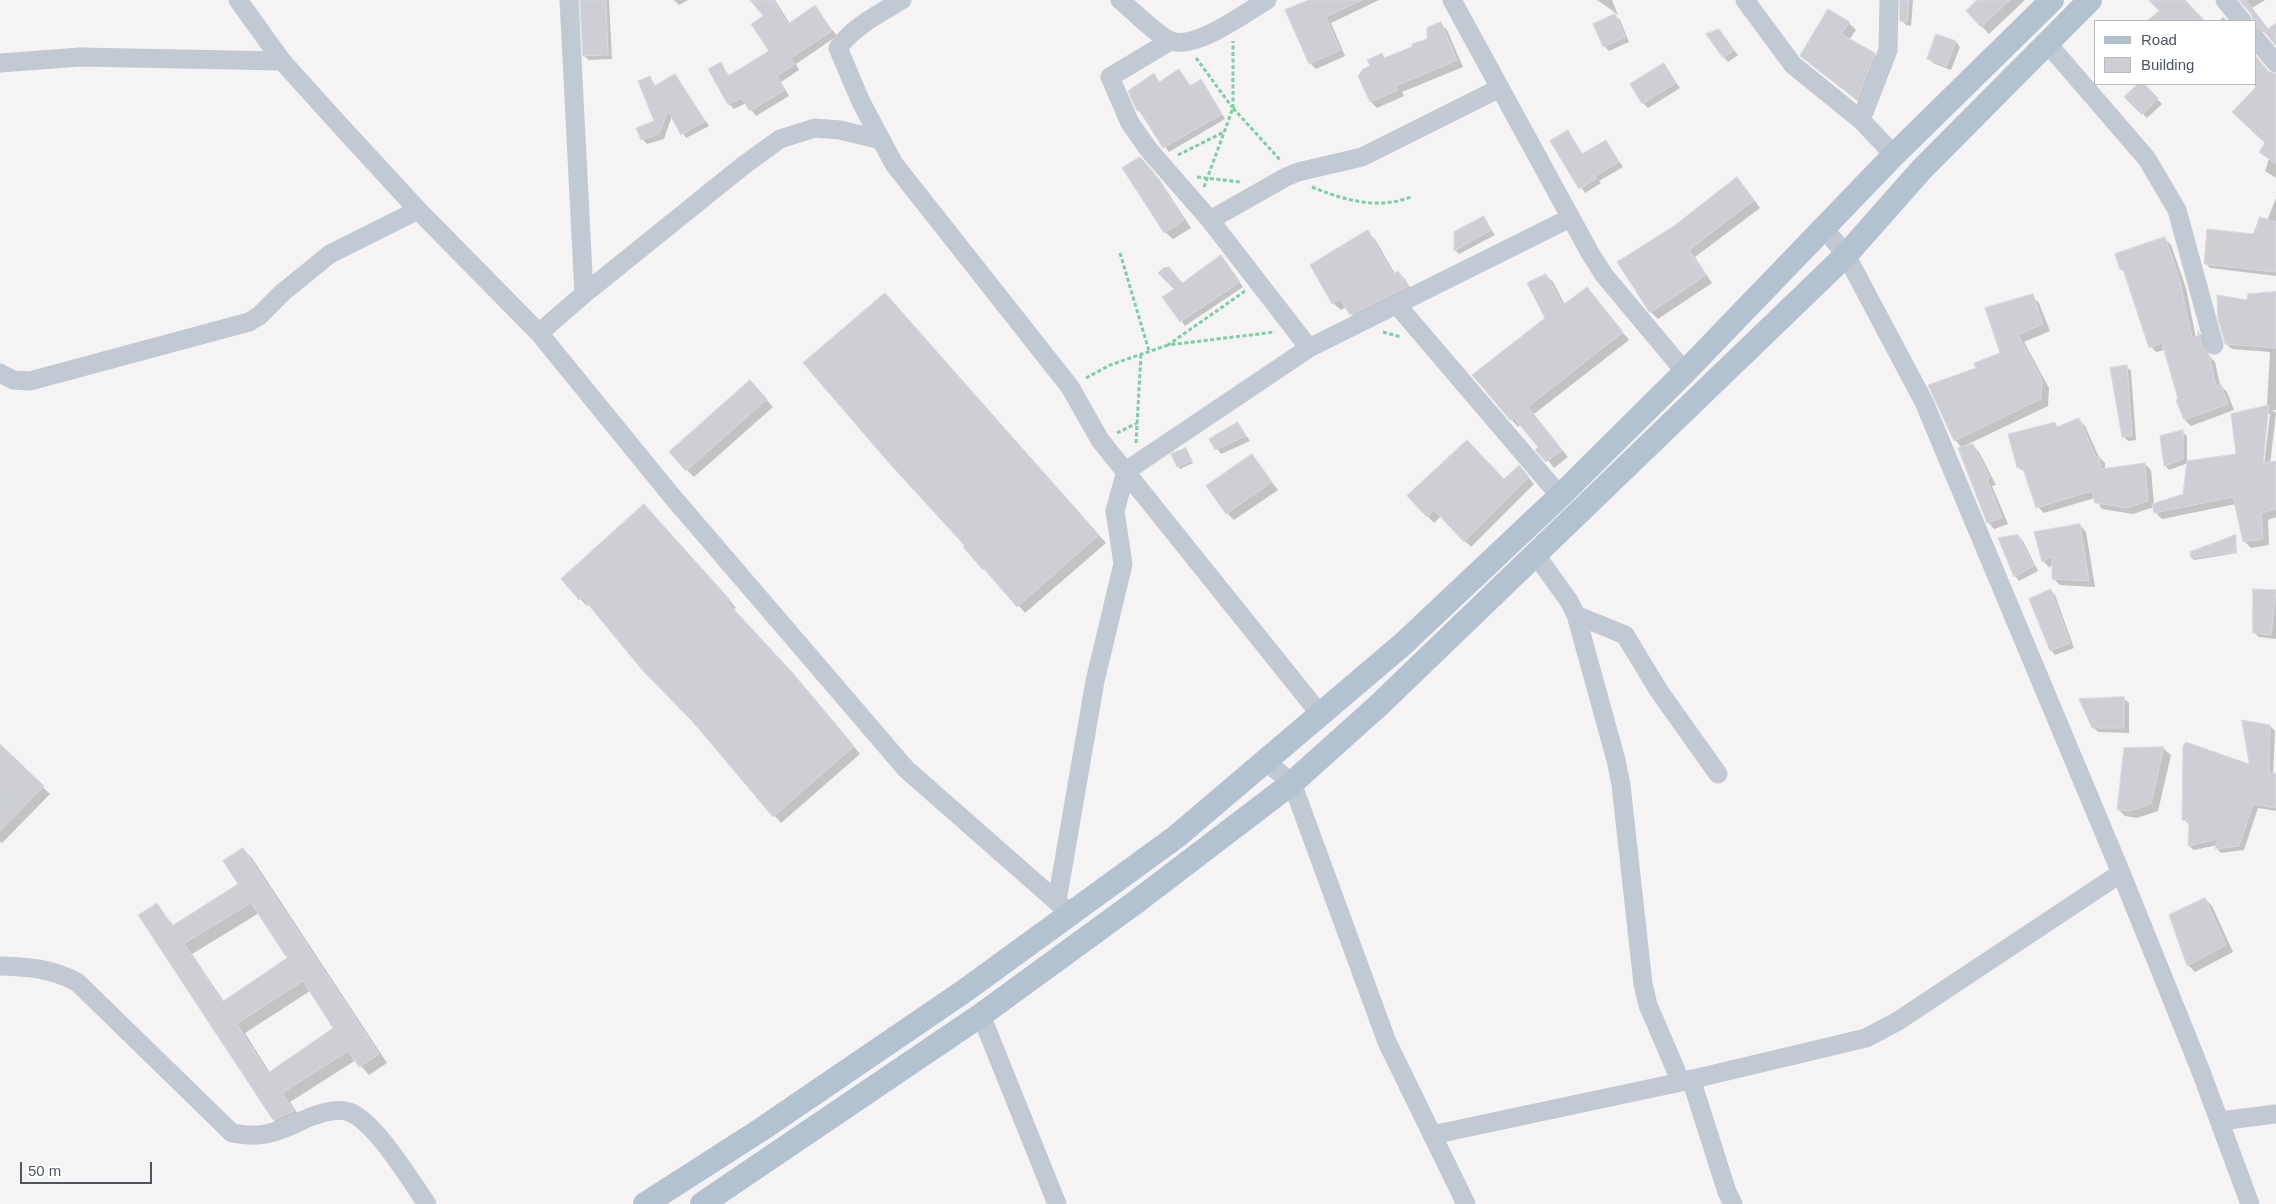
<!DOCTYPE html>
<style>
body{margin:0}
#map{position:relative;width:2276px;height:1204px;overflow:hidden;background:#f5f3f3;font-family:Helvetica,sans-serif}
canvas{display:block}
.legend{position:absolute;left:2094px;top:20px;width:162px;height:65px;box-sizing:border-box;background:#fff;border:1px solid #b7bbc0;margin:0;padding:6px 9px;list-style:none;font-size:15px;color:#4a5661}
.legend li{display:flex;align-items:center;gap:10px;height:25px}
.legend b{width:25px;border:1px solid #b7bbc0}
.scale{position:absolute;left:20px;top:1162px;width:132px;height:22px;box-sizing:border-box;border:2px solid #4a5661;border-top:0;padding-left:6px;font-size:15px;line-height:18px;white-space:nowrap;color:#4a5661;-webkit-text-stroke:4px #fff;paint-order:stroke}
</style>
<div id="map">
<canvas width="2276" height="1204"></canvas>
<ul class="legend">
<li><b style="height:6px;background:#b3c2d1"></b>Road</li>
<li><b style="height:14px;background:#cdcfd5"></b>Building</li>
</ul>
<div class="scale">50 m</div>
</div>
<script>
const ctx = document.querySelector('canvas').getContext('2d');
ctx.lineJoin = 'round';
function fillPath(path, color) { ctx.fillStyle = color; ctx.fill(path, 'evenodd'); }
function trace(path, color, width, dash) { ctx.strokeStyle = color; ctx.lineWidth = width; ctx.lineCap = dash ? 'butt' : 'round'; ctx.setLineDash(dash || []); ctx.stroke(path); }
fillPath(new Path2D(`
 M582,0H609L612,59L589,60L584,56Z
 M674,0H688L679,5Z
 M752,0H775L790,24L815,7L837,36L796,64L799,70L781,82L789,96L756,116L746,103L734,109L729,104L720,64L730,76L771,51L765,17Z
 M1312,0H1379L1331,23L1345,56L1316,69L1310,63Z
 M1597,0H1612L1618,15L1613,11Z
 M1901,0H1913L1911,26L1906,25L1901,20Z
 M1979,0H2025L1989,34L1967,11Z
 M2151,0H2184L2203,21H2149L2161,12Z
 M2241,0H2265L2252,8L2269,30L2276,24V44L2264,32L2255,31L2252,13Z
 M1615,15L1620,20L1629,42L1609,51L1604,46Z
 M2223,17L2227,21H2219Z
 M1849,23L1856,30L1849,40L1874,54L1881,61L1864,106L1809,63Z
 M1441,24L1447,30L1463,67L1402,92L1404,96L1377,108L1371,102V67L1381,54L1385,59L1428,40Z
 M1937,35L1956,42L1960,47L1951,70L1933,63L1928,58Z
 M1723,36L1738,55L1728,62L1724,57Z
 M2255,56L2268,72L2276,75V178L2265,171L2269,159L2261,152L2267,143L2257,88L2253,84H2255Z
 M1664,65L1680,88L1648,108L1643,103Z
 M1179,71L1191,86L1201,81L1205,85L1225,119L1169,152L1138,110L1154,75L1160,82Z
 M675,75L709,126L686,138L672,116L664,139L647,144L642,139L655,121L650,78L656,86Z
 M2139,84H2142L2162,104L2147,118L2126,97Z
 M1567,132L1583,154L1606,141L1623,167L1599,181L1601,183L1585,193L1551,142Z
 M1147,166L1159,179L1191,228L1173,239L1165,232L1124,169Z
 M1744,186L1760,208L1695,257L1712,283L1658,319L1651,312L1618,262Z
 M2276,198V276L2210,268L2205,263L2253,235L2267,221Z
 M1483,218L1495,235L1459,254L1455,250Z
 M1367,232L1375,239L1395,274L1398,272L1405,279L1414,294L1358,322L1346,307L1341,310L1333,303Z
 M2165,239L2171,245L2186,288L2196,338L2199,333L2204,338L2209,356L2215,362L2220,385L2227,392L2234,410L2191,426L2185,420L2177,400H2180L2165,350L2156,352L2150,345L2126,274L2121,269Z
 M1221,257L1243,287L1185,326L1164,297Z
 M1546,275L1553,282L1565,305L1587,289L1629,340L1534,414L1568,457L1554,468L1521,425L1518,427L1512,420L1547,318Z
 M2276,294V410H2272L2276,413L2270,465L2276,463V517L2268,520L2269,545L2251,548L2244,541L2236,504L2162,519L2155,512L2154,507L2133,514L2102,509L2095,498L2044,513L2038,507L2026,473L2018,467L2055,423L2059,428L2079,420L2085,426L2099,457L2105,463V469L2145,464L2151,470L2154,505L2184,495L2188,463L2169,470L2165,465L2182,432L2187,436V462L2237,455L2233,415L2269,407L2267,405L2270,352L2232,349L2226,344L2248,301ZM2267,414H2270L2263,473L2260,472Z
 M2032,296L2039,303L2050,331L2024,342L2049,388L2048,406L1964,446L1972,445L1979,452L1996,485L1992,486L2008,524L1994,529L1988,522L1962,448L1955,440L1977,369L2002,354Z
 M892,302L1106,543L1025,613L967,546Z
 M2126,366L2131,371L2136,440L2128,441L2123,436Z
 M757,389L773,407L694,477L687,470Z
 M1238,424L1250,441L1221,454L1210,439Z
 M1186,449L1193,463L1180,469L1173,455Z
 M1252,456L1278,490L1234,520L1227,513Z
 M1525,473L1534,484L1471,547L1441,516L1434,523L1409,496L1504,481Z
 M2080,525L2086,532L2095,587L2060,585L2053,578V565L2049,567L2043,561Z
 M2018,536L2023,541L2038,571L2019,581L2015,576Z
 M2235,536L2237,553L2194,560L2192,558Z
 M562,579L722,591L736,608L733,610L798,680L860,754L781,823L589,604L587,606Z
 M2050,590L2055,595L2074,648L2055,655L2051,650Z
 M2254,591L2276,592V639L2259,637L2254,632Z
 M2124,699L2129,703V733L2098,732L2093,727Z
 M2270,726L2275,731L2273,775H2276V811L2258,808L2244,850L2221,853L2217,849L2218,845L2194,850L2189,846L2190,825L2184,820L2250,766Z
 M0,746L50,794L2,843L0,842Z
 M2163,748L2171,755L2158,811L2137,818L2125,816L2118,809Z
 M243,849L252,858L387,1063L369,1075L356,1060L290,1102L302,1120L283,1129L274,1120L140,916L156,904L174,926L240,884ZM259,913L289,959L224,1002L192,954ZM310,991L335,1028L270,1073L245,1033Z
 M2205,899L2212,906L2233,952L2195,972L2188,965Z`), '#0003');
const building = new Path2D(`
 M580,0H606L608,55L583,56Z
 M750,0H773L788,24L815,5L832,31L791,58L795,64L777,76L785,90L750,111L741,98L728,105L708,69L721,62L728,76L769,51L751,24L763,16Z
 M1309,0H1362L1326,17L1340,50L1309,64L1285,10Z
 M1900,0H1909L1907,22L1900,21Z
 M1977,0H2010L1981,27L1966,11Z
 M2149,0H2185L2205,21H2147L2159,11Z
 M2239,0H2246L2268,29L2276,23V46L2263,30L2255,27L2251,14Z
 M1828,9L1850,22L1841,34L1875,53L1857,100L1800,56Z
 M1615,14L1625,37L1603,47L1593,24Z
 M1441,22L1457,60L1396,86L1398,90L1370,102L1358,76L1363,69L1370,66L1367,60L1382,53L1384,58L1412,47V44L1427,39V28Z
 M1719,29L1734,50L1723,58L1706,34Z
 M1936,34L1956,41L1946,66L1927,59Z
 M2255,55L2268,71L2276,74V164L2259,152L2265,143L2232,112L2255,88Z
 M1664,63L1676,83L1642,104L1630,84Z
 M1179,69L1190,86L1201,79L1222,114L1163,148L1139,110L1137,111L1128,91L1154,73L1159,82Z
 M675,74L705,121L681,135L668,111L659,134L641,140L636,128L654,121L638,81L650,76L654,86Z
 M2138,84H2144L2158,98L2142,115L2124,97Z
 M1568,130L1582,154L1606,140L1619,162L1595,176L1597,178L1579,189L1550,141Z
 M1140,157L1152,170L1184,220L1164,233L1122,168Z
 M1737,177L1754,200L1689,250L1706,275L1650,313L1617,262L1674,226Z
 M1484,216L1491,230L1454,251V232Z
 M2260,217L2276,222V272L2204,264L2207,229L2253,234Z
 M1368,230L1393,274L1398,271L1408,286L1350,315L1340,299L1332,304L1310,265Z
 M2165,237L2180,281L2192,338L2198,336V330L2203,348L2209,355L2216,386L2221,384L2228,404L2184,420L2176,400L2178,399L2162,343L2149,348L2123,269L2120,270L2115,254Z
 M1221,255L1240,282L1180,322L1162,297L1174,289L1158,273L1163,268L1169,267L1182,283Z
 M1546,274L1563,305L1587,287L1623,332L1528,407L1562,450L1546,462L1535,450L1538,447L1514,418L1511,421L1472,375L1545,318L1527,283Z
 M2276,292V348L2225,344L2218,318L2217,295L2247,300L2248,294Z
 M885,293L1099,535L1017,607L984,569L983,570L963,547L965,546L890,464L803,363Z
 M2033,294L2043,324L2018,335L2042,379L2041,399L1954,441L1928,385L1976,368L1974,363L2000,353L1985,308Z
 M2127,365L2132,436L2122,437L2110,368Z
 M750,380L767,399L686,471L669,452Z
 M2269,405L2263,463L2276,461V509L2261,513L2263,539L2243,542L2233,497L2154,513L2152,504L2183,494L2187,461L2236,454L2231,414Z
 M2079,418L2096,457L2099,456L2101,469L2145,463L2148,501L2127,508L2095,503L2092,491L2036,508L2022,466L2017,468L2008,434L2055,422L2057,427Z
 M1238,422L1246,436L1215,450L1209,439Z
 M2183,430V459L2164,466L2160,436Z
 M1467,440L1504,479L1519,465L1529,477L1464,542L1434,510L1427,517L1407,496Z
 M1973,444L1990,478L1987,479L2002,518L1987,523L1958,448Z
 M1186,448L1192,461L1177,467L1171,454Z
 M1252,454L1272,482L1226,514L1206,486Z
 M644,504L714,582L730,600L727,602L791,671L854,746L773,817L693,722L644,672L582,597L579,600L561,579Z
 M2080,524L2089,581L2052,579V556L2042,562L2034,532Z
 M2018,535L2034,566L2014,577L1998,538Z
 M2236,535V552L2191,558L2190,552Z
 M2051,589L2070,643L2050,651L2029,599Z
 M2253,589L2276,590L2271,635L2253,633Z
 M2124,697V728H2092L2079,699Z
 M2242,720L2270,725L2269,774L2276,773V808L2253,804L2239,846L2215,849L2218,839L2188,846L2189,821L2182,820L2183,746L2186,742L2249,764Z
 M0,744L44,786L0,831Z
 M2164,747L2151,804L2129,811L2117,810L2124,748Z
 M243,848L379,1054L359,1067L348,1051L282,1093L294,1111L273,1120L138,915L157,903L172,926L238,884L223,861ZM251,903L287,958L222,1002L184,944ZM303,981L333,1028L268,1073L237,1024Z
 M2205,898L2226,945L2187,966L2169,915Z`);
fillPath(building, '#cdcfd5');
trace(building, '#d7d9de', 1);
trace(new Path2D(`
 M1196,58L1232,107
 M1233,108V41
 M1178,155L1224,132
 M1197,177L1240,182
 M1204,187L1233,108L1281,161
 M1312,187C1344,200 1377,210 1411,197
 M1120,253L1149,351
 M1245,291L1168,345L1275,332
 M1383,332L1401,337
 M1086,378L1110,365L1168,345
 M1117,433L1137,423
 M1136,443L1141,354`), '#7ad0a6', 3, [4, 2.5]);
trace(new Path2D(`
 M238,0L282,61L337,122L418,210L539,333L671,495L906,769L1071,914
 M902,0C879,14 854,26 838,48L861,102L894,164L1070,387L1100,440L1320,714
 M1120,0C1131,9 1159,37 1171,41C1196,50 1245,13 1267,0
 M1452,0L1590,253L1604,275L1685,372
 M1745,0L1793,65L1861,120L1894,155
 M2225,0L2242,21
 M2255,38L2276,63
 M1170,41L1110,77L1130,123L1149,150L1210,220L1309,348
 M2047,43L2147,159L2177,210L2214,345
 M0,63L80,57L282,61
 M1861,120L1888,50L1889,0
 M1210,220L1286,177L1298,172L1362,157L1500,88
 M1823,227L1846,255L1924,402L2121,873L2200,1069L2250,1204
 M584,294L744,165L780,139L815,128L840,130L881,140
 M1397,305L1560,496
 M539,333L584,294L569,0
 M0,373L13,380L30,381L249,322L259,316L282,293L330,254L418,210
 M1536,555L1569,601L1576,615L1616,760L1621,785L1643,984L1648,1005L1681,1082
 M1576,615L1625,635L1659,691L1718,774
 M1264,760L1292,783L1387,1042L1466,1204
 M1057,901L1095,681L1123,564L1115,511L1126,471L1309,348L1570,218
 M0,966C31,967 49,968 77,982L232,1133C260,1139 275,1133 301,1121C313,1115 336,1107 349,1112C375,1121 410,1180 427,1204
 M981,1015L1057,1204
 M1691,1079L1727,1192L1733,1204
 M2220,1121L2276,1114
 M1432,1135L1681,1082L1866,1038L1898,1021L2121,873`), '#c1cad2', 19);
trace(new Path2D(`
 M645,1204L762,1129L963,992L1176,837L1403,644L1560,496L1685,372L1894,155L2052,0
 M702,1204L981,1015L1136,902L1292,783L1379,705L1846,255L1922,169L2090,0`), '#b3c2d1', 24);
</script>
